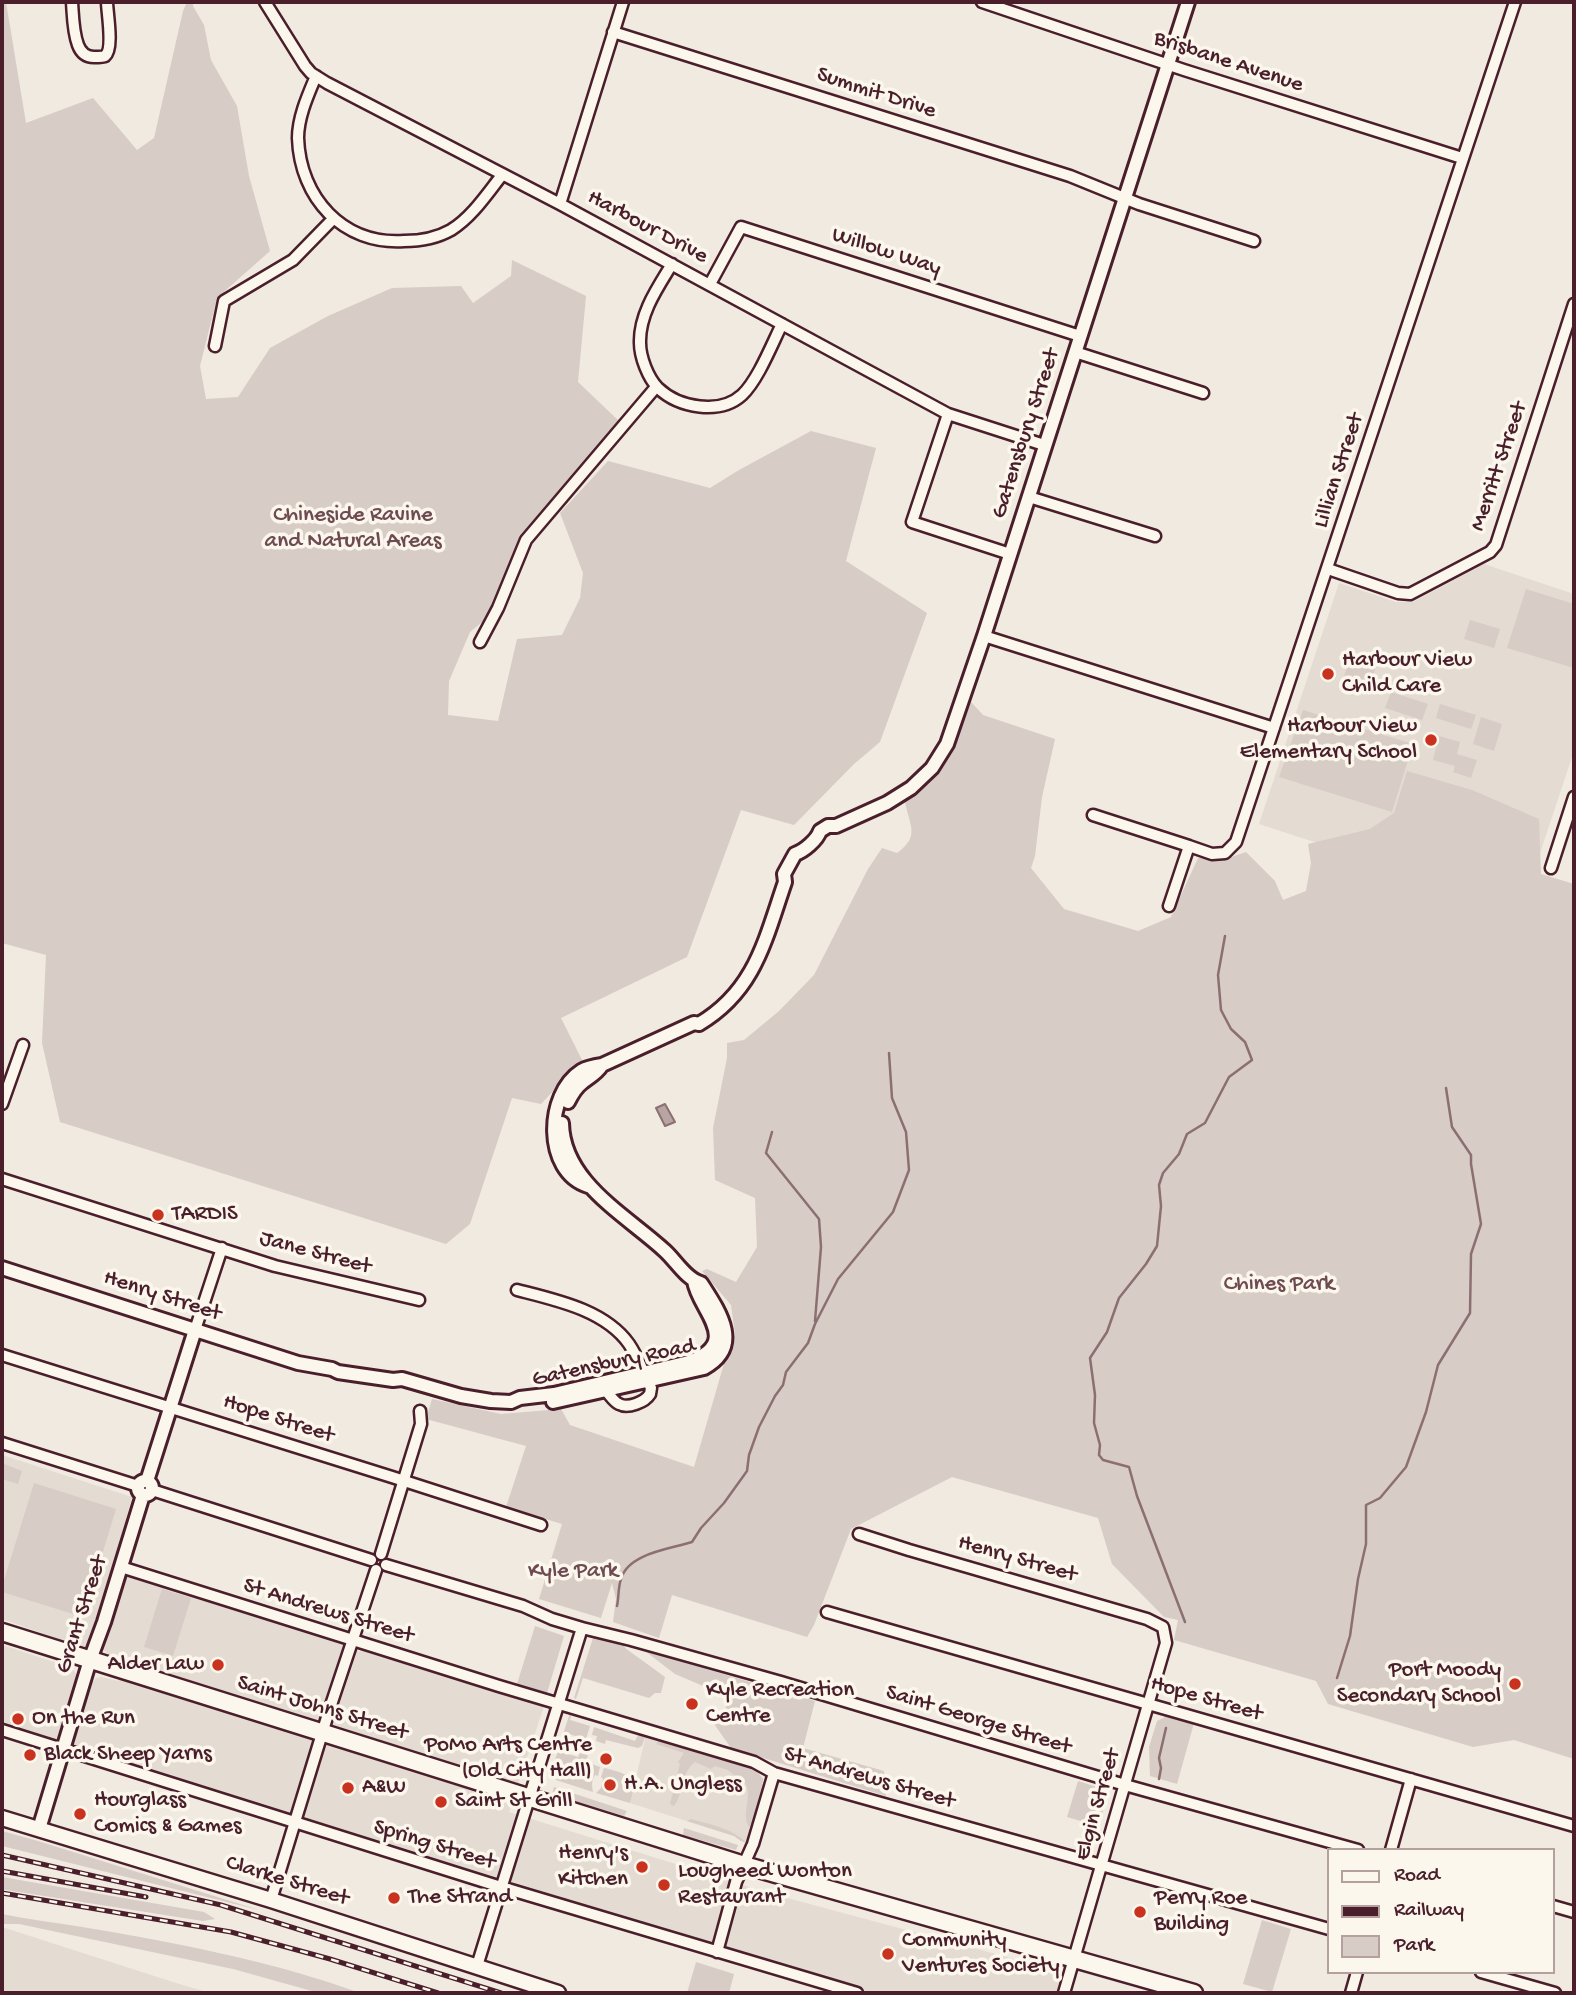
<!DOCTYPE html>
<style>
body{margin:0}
#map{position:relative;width:1576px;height:1995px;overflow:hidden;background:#f0eae0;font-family:"Gochi Hand",sans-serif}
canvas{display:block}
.frame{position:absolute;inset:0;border:4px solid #4a1f2b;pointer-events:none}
.legend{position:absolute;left:1327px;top:1848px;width:228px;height:126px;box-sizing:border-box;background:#fbf7ec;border:2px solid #b4a19f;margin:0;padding:9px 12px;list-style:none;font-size:21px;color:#4a1f2b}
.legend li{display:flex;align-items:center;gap:14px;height:35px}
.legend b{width:35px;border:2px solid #b4a19f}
</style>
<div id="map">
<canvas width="1576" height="1995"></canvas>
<div class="frame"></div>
<ul class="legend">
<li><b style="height:9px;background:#fbf7ec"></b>Road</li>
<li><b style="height:9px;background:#4a1f2b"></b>Railway</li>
<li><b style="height:19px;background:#d8ccc6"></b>Park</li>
</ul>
</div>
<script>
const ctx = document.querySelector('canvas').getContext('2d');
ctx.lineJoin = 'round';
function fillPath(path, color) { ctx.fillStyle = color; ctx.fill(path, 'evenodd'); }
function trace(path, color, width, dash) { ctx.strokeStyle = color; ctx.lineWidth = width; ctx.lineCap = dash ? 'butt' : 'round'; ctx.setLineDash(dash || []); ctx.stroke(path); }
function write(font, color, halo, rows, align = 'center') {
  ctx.font = font + ' "Gochi Hand",sans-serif'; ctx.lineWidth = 7; ctx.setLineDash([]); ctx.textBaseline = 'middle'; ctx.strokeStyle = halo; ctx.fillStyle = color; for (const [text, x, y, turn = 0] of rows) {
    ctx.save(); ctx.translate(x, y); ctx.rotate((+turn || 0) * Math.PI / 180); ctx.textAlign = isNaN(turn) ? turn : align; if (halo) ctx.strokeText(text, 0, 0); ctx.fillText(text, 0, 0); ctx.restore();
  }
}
fillPath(new Path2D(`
 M1484,564L1574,594V751L1525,898L1308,840L1259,824L1339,583L1396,602H1413Z
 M2,1455L132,1497L93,1637L85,1646L76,1645L2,1619Z
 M134,1577L343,1645L360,1652L366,1644L544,1698V1706L509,1812L765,1892L1070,1974L1064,1993H866L500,1886L72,1749L91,1684L96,1678L101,1677L118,1681L125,1657L118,1658L109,1655L103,1649V1643L105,1635L110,1629L126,1578Z
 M2,1645L72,1668L77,1675L78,1680L73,1692L59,1736L54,1740L49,1741L2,1726Z
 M646,1735L756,1770L763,1779L762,1793L747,1843L741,1841L734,1836L630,1803Z
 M2,1927L176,1983L210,1993H2Z`), '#e4dbd2');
fillPath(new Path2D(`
 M2,2H6L26,123L93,98L137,150L154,138L183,11L187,2H193V6L204,25L211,60L237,106L249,176L270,251L217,298L200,366L206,399L238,397L270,348L328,316L392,288L461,286L473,303L511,276L512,260L586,296L578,382L620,422L527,534L486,619L470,632L449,681L448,715L498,721L517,639L562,635L580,598L583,573L560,513L608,461L710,488L739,470L811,431L876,448L846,561L927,613L880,742L854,764L794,825L741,810L687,957L561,1018L582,1060L541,1104L512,1098L470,1224L446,1244L60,1122L42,1043L46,955L2,943Z
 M1526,589L1574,604V668L1507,648Z
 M1470,620L1500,629L1494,648L1464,639Z
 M1351,655L1377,663L1370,685L1344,677Z
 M1391,692L1428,704L1422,720L1385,708Z
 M971,702L983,715L1055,739L1042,797L1035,856L1031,868L1064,909L1138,931L1171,917L1198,858H1228L1246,852L1275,881L1283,900L1306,891L1311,863L1308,844L1370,829L1394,813L1407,771L1472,790L1539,819L1541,874L1574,884V1759L1514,1740L1473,1747L1328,1704L1316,1681L1174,1640L1178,1620L1164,1617L1112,1564L1098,1518L952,1477L851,1529L814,1625L807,1637L672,1595L659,1638L613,1622L616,1599L612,1583L601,1618L539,1599L562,1524L506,1507L526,1446L426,1419L432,1399L501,1414L561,1409L570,1425L694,1467L723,1367L735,1334L731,1305L702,1271L707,1269L736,1282L757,1247L755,1198L715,1180L713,1128L727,1058V1043L744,1040L779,1011L814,975L868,869L882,848L897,853C920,836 910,827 905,802L931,780L954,746Z
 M1440,704L1476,715L1471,729L1436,718Z
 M1303,710L1413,744L1392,812L1279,777Z
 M1481,717L1502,724L1494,751L1473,744Z
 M1439,736L1460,742L1457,754L1477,760L1471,778L1453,772L1455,766L1433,760Z
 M2,1463L22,1471L18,1484L2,1479Z
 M34,1483L116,1509L83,1617L2,1592V1587Z
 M162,1589L191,1598L173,1656L144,1647Z
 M535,1626L564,1636L547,1693L517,1684Z
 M601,1637L624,1644L625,1648L665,1677L661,1693H655L649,1698L583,1678L576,1699L574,1698L593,1638Z
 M645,1651L815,1701L803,1748L884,1771L886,1796L731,1748L710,1718L722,1721L729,1697L675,1674Z
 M570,1713H572L570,1720L590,1726L586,1739L569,1734L564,1747L559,1746Z
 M1167,1716L1194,1723L1177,1784L1150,1776L1149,1747L1157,1721Z
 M594,1727L635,1741L638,1735L645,1737L642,1746L638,1748L606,1740L605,1744L596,1741L597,1736L592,1735Z
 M659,1740L756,1770L763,1779L754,1822L749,1827C740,1813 755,1794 743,1780C739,1776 732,1775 728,1770L715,1766L711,1769L695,1762C679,1775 684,1793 674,1806L670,1804L680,1764L678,1762L684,1753L656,1744Z
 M558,1751L578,1757L580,1753L588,1755L586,1762L600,1767L598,1776L595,1775C591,1781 592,1786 593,1792L556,1780L559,1773L555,1771L549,1777Z
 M604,1768C616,1771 629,1773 635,1784L630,1803L596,1793L601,1788L603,1779L601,1777Z
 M1078,1781L1103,1789L1108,1795L1098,1826L1067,1817Z
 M554,1787L627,1811L624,1816L552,1794Z
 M691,1819C710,1824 733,1829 747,1843L741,1841L734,1836L687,1821Z
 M684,1828L738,1845L736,1850L683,1835Z
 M2,1831L38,1841L259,1910L2,1846Z
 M2,1877L204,1912L215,1919L203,1921L6,1890L2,1889Z
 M2,1914C26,1919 52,1922 76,1926C172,1942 269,1960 360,1993H319L233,1969L19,1924H2Z
 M1262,1920L1291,1929L1272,1992L1243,1984Z
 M696,1962L734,1974L729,1993H687Z`), '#d8ccc6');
const water = new Path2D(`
 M665,1104L675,1122L665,1126L656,1108Z`);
fillPath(water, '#b8a4a2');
trace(water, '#8c6f72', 2);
trace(new Path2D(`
 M772,1132L766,1153L819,1219L821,1247L815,1321
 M617,1606C619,1597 618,1587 621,1579C628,1553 671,1549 692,1542L701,1528L724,1503L747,1471L749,1455L759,1427L775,1396L783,1385L786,1372L808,1343L815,1324L838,1279L893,1212L909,1170L906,1132L892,1098L889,1053
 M1185,1622L1137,1496L1129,1467L1103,1460L1099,1455L1100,1445L1094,1423L1095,1395L1090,1358L1107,1332L1119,1298L1146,1264L1157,1246L1161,1206L1159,1185L1163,1173L1179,1154L1187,1134L1205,1123L1229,1077L1252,1060L1245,1042L1231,1029L1221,1010L1218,975L1225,936
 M1337,1678L1350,1636L1358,1579L1366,1544V1505L1380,1498L1406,1467L1426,1412L1438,1365L1470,1313L1471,1254L1481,1224L1471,1164V1155L1452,1127L1446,1088
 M1159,1779L1161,1768L1159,1758L1166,1728`), '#8c6f72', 2.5);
const minor = new Path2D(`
 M72,2C73,16 73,32 78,45C81,53 86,57 94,57C97,57 103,57 105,56C114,49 107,12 107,2
 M265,2L305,66L311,73L327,83L560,204L948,414L1044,445
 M982,2L1184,70L1462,158
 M613,32L1070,176L1139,204L1254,241
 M316,76C308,95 298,117 298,138C300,198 343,245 404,241C420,241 437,238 451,230C472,217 487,194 502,175
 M560,204L623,2
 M672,264C658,287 639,314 640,343C640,357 648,378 658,388C679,408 720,415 742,395C758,380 772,344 782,324
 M710,284L741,227L1080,336
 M215,346L224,301L293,260L333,219
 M1075,352L1203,393
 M948,414L912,522L1010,554
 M1029,497L1155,536
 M1328,569L1398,593L1410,594L1490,552L1496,545L1574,304
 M984,636L1274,728
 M480,642L498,608L526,540L656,387
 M1093,815L1189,846
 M1551,868L1574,797
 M1169,906L1189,846L1212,854L1225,853L1236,842L1515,2
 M2,1104L23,1045
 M2,1179L275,1266L419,1300
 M517,1290C556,1300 605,1310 629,1344C638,1357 644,1374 651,1388L650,1394C645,1402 628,1409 619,1404C614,1402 610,1395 606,1391
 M195,1330L222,1248
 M2,1355L392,1477L541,1525
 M2,1443L138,1486
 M152,1490L371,1560
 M859,1534L909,1550L1147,1619L1163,1627L1166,1643L1064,1993
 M381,1554L421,1424L420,1411
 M386,1565L523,1606L552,1619L582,1628L631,1640L781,1682L1125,1785L1358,1850
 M121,1567L499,1686L754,1762L774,1773L1329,1929
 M827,1612L1574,1826
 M2,1730L501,1887L857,1993
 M1391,1850L1411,1779
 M271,1900L328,1714L376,1570
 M1553,1906L1574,1912
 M717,1952L736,1882L753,1844L774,1773
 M477,1966L582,1628
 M1481,1972L1555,1993
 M1351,1993L1357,1972`);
const tertiary = new Path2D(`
 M568,1102C572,1094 576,1087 583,1082C591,1076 597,1073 602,1065
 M588,1186C543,1172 545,1094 581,1071C588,1067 595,1066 602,1065L694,1023L699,1024C755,991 765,940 785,882L784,874L795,854C804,851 817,840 820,831L828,826H836L887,803L911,788L932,768L947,744L984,636L1188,2
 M2,1268L298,1363L332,1369L338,1372L393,1380L402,1379L461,1396L491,1401L511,1402L520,1398L554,1394L689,1362C744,1342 698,1310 694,1281
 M553,1402L704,1368C744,1346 719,1311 701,1283C687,1280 676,1261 665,1251C626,1215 563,1182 562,1123
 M138 1488a7 7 0 1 1 14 0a7 7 0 1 1-14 0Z
 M147,1481L195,1330
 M39,1829L90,1660L104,1622L143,1495`);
const secondary = new Path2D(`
 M2,1818L271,1900L558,1993`);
const primary = new Path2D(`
 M2,1632L744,1865L1194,1993`);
trace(minor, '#4a1f2b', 15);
trace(tertiary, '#4a1f2b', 18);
trace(secondary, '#4a1f2b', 19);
trace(primary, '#4a1f2b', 21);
trace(minor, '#fbf7ec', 10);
trace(tertiary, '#fbf7ec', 12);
trace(secondary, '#fbf7ec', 14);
trace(primary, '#fbf7ec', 16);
const rail = new Path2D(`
 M2,1855L221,1905L501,1993
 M2,1871L146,1897
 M2,1893L231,1932L330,1959L438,1993`);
trace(rail, '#4a1f2b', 5);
trace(rail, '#fbf7ec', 2.5, [8]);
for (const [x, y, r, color] of [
 [1328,674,7,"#c8321e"],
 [1431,740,7,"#c8321e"],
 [158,1215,7,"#c8321e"],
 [218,1665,7,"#c8321e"],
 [1515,1684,7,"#c8321e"],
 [692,1704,7,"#c8321e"],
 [18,1719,7,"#c8321e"],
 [30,1755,7,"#c8321e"],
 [606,1759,7,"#c8321e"],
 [610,1785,7,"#c8321e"],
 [348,1788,7,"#c8321e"],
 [441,1802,7,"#c8321e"],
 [80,1814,7,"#c8321e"],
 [642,1867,7,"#c8321e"],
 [664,1885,7,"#c8321e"],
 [394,1898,7,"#c8321e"],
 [1140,1912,7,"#c8321e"],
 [888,1954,7,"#c8321e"]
]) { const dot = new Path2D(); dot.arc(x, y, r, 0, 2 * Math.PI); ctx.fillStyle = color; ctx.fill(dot); trace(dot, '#fbf7ec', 2.5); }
write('23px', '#4a1f2b', '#fbf7ec', [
 ["Brisbane Avenue",1228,63,18],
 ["Summit Drive",876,94,18],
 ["Harbour Drive",647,228,28],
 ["Willow Way",886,253,18],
 ["Gatensbury Street",1027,434,-72],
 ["Merritt Street",1500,467,-71],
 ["Lillian Street",1340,471,-72],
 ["Jane Street",315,1254,15],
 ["Henry Street",162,1297,18],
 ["Gatensbury Road",614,1364,-12],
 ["Hope Street",278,1420,18],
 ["Henry Street",1017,1560,16],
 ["St Andrews Street",328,1612,17],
 ["Grant Street",83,1615,-72],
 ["Hope Street",1206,1700,16],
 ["Saint Johns Street",322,1709,17],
 ["Saint George Street",978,1721,17],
 ["St Andrews Street",869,1779,16],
 ["Elgin Street",1099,1805,-74],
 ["Spring Street",434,1846,17],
 ["Clarke Street",287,1882,17]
]);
write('23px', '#6e4a52', '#fbf7ec', [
 ["Chineside Ravine",353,516],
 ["and Natural Areas",353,542],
 ["Chines Park",1279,1285],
 ["Kyle Park",573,1572]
]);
write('23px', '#4a1f2b', '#fbf7ec', [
 ["Harbour View",1342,661],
 ["Child Care",1342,687],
 ["Harbour View",1417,727,"right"],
 ["Elementary School",1417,753,"right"],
 ["TARDIS",172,1215],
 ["Alder Law",204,1665,"right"],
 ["Port Moody",1501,1671,"right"],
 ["Secondary School",1501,1697,"right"],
 ["Kyle Recreation",706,1691],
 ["Centre",706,1717],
 ["On the Run",32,1719],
 ["PoMo Arts Centre",592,1746,"right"],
 ["(Old City Hall)",592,1772,"right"],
 ["Black Sheep Yarns",44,1755],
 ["H.A. Ungless",624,1785],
 ["A&W",362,1788],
 ["Hourglass",94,1801],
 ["Comics & Games",94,1827],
 ["Saint St Grill",455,1802],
 ["Henry's",628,1854,"right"],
 ["Kitchen",628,1880,"right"],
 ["Lougheed Wonton",678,1872],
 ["Restaurant",678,1898],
 ["The Strand",408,1898],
 ["Perry Roe",1154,1899],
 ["Building",1154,1925],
 ["Community",902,1941],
 ["Ventures Society",902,1967]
], 'left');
</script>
